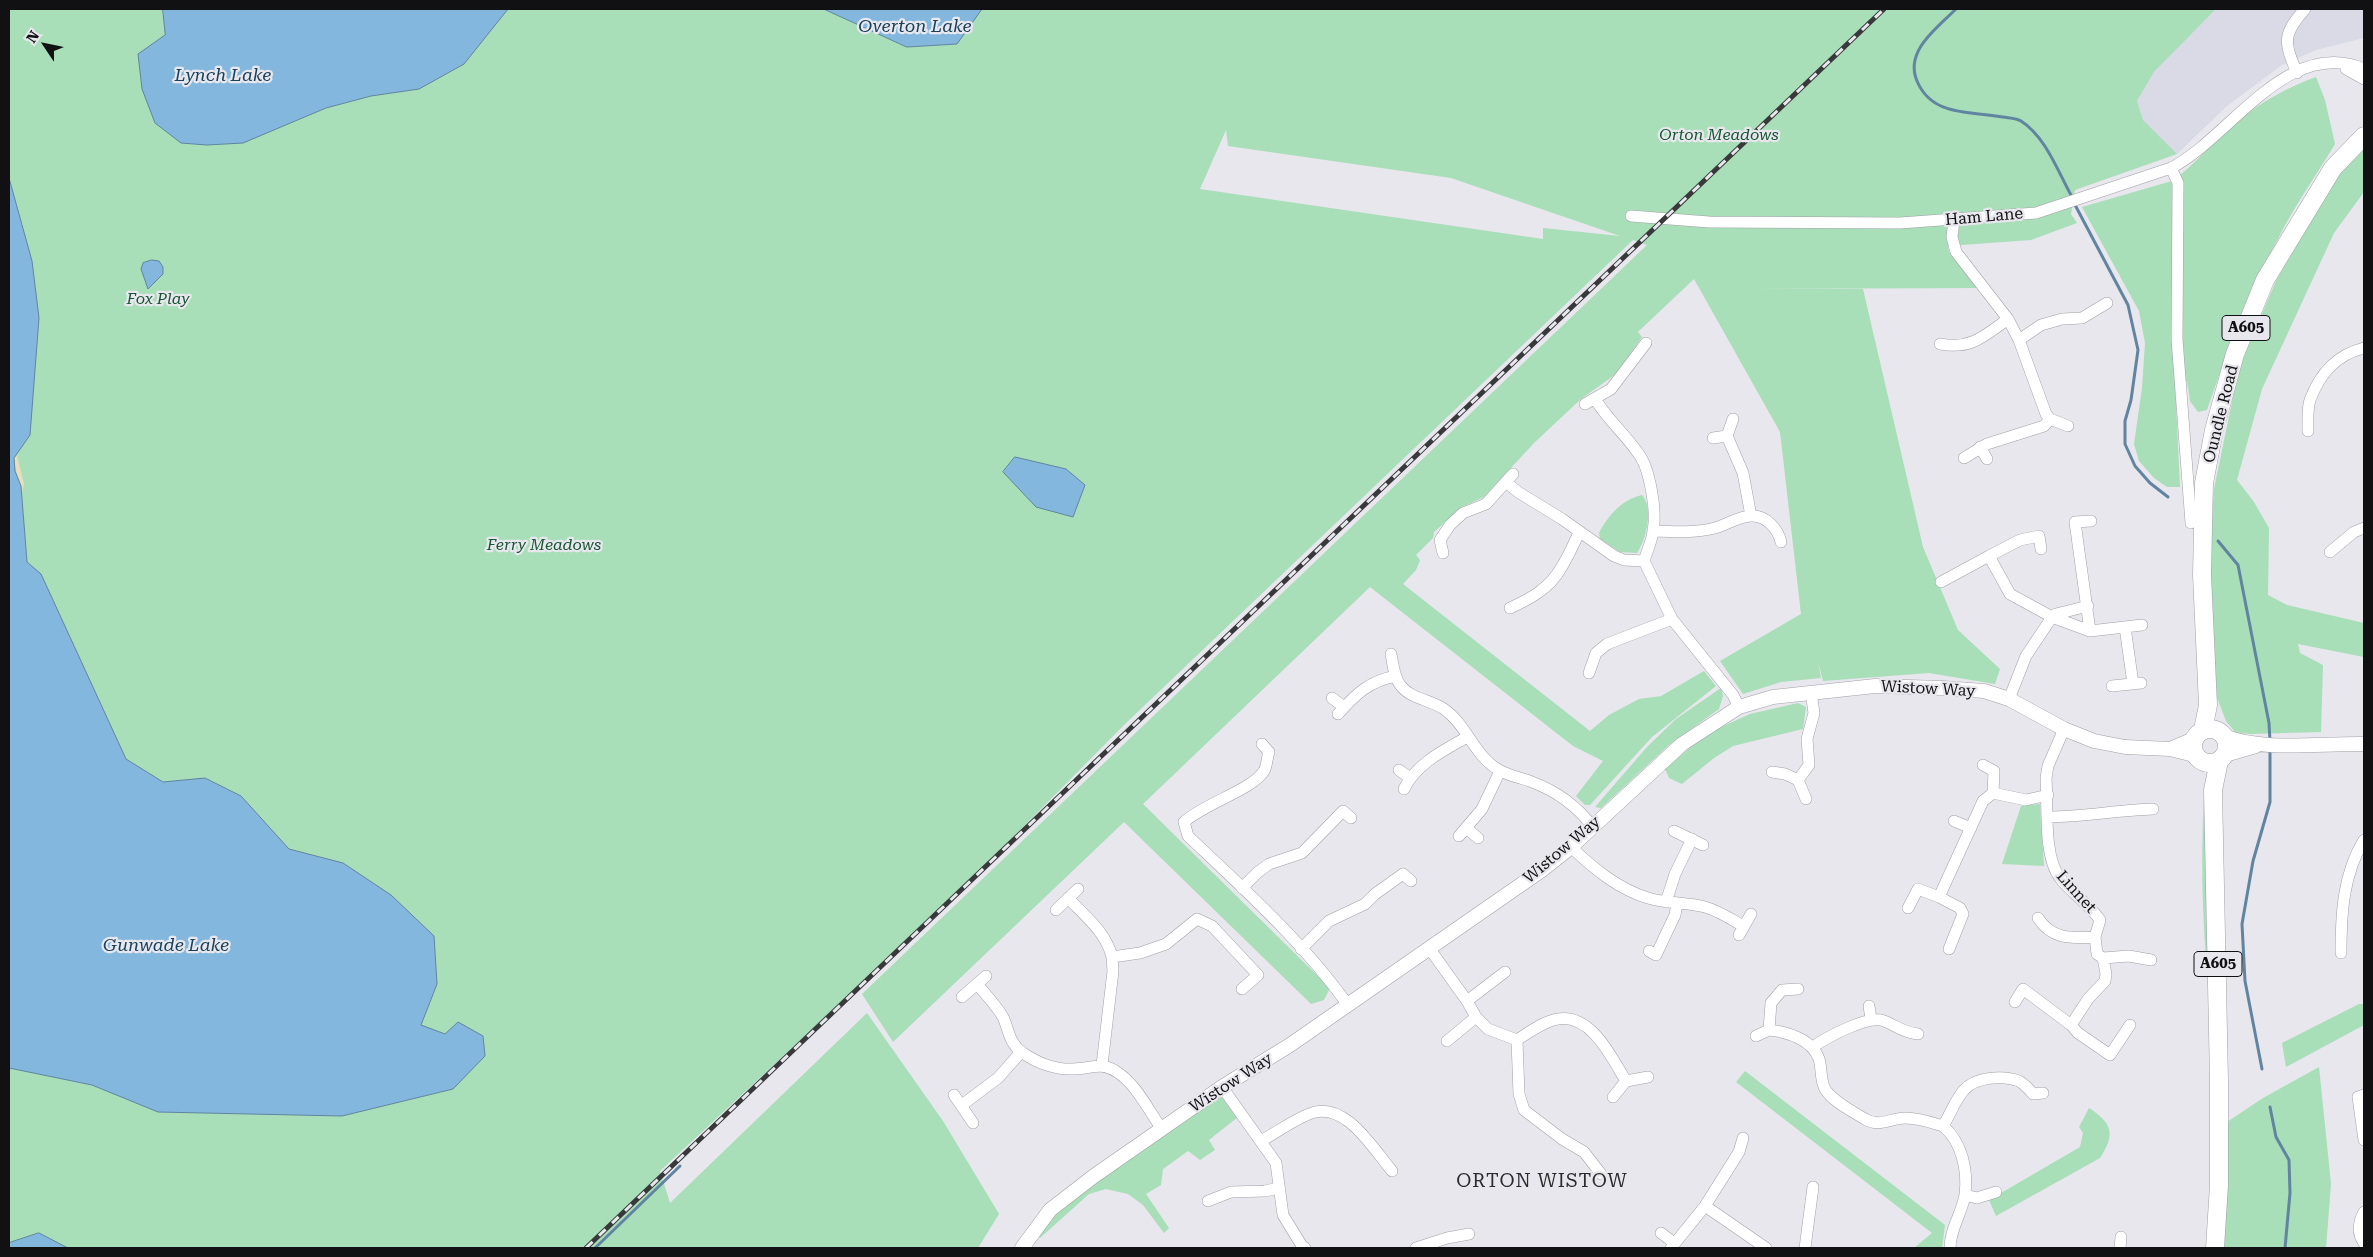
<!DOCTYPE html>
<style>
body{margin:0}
#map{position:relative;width:2373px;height:1257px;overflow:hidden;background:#e7e7ed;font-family:"Roboto Serif",serif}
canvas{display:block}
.frame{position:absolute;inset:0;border:10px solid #111113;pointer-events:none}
.north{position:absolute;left:20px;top:20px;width:50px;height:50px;-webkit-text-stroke:4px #e7e7ed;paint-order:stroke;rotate:304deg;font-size:14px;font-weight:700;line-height:20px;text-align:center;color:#111113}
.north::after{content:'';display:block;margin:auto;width:18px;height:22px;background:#111113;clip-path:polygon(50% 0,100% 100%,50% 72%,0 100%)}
</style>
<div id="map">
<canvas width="2373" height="1257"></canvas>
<div class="frame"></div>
<div class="north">N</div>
</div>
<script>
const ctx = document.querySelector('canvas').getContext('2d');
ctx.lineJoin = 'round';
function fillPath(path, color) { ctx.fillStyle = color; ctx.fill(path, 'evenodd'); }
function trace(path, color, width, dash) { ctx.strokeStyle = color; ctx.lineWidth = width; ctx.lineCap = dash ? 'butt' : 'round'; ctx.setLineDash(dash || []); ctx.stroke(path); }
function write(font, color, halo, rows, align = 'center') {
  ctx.font = font + ' "Roboto Serif",serif'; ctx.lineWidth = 4.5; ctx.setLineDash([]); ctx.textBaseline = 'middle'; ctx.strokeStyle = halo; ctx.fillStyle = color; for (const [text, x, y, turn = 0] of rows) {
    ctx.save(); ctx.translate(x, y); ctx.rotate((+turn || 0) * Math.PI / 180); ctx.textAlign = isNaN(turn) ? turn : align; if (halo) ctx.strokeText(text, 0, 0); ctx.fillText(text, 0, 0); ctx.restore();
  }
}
fillPath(new Path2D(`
 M2216,9H2364V38L2316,50L2282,65L2227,106L2177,154L2143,120L2137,101L2154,72Z`), '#dadae7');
fillPath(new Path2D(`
 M9,9H2216L2154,72L2137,101L2143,120L2177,154L2075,190L2071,214L2077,223L2031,240L1948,246L1949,252L1977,288L1744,289H1863L1923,547L1958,630L2000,669L1995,684L1929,673L1823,681L1818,661L1821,678L1781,682L1743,694L1720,661L1801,614L1780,432L1694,279L1623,346L1638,332L1642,337L1616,374L1581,399L1535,442L1484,497L1462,507L1434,532L1433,538L1416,555L1420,560L1416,570L1403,584L1590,731L1609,715L1639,699L1661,696L1704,671L1716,686L1652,737L1590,805H1585L1576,796L1603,761L1573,746L1370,587L1143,804L1330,988L1324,1000L1311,1004L1124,822L893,1042L862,994L1647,245L1633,240L1125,724L951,900L660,1171L670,1203L867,1013L943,1121L999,1214L978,1248H9ZM1226,130L1228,146L1451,178L1620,236L1543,228V239L1200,189Z
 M2316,77L2325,100L2335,144C2317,174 2297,202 2281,233C2251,290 2228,349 2207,410L2198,412L2190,401L2187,381L2175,382L2180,487H2167L2154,478L2139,461L2134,444L2142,388L2145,343L2139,311L2082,207L2172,181C2197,164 2214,139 2238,121C2261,102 2288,87 2316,77Z
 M2364,146V192L2334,233L2262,389L2237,480L2254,502L2269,528L2268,595L2287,605L2364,623V657L2298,644L2300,653L2323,665L2321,732L2249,734L2235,732L2226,721L2216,695L2209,557L2214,489L2239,368L2276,281L2330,185Z
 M1642,495C1654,508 1646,540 1637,553L1620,552L1600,539L1599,533C1607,517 1622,499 1642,495Z
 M1721,688L1723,696L1719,709L1669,745L1601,808L1595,807L1647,747L1676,719Z
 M1798,703L1806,707L1803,729L1733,746L1714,758L1682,784L1669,778L1665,769L1706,734L1750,714Z
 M2204,795L2212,1020C2203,945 2200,870 2204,795Z
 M2040,804L2044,866L2002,864L2021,806Z
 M2359,1004H2364V1025L2286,1067L2282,1043Z
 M2319,1067L2331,1184L2326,1248H2223L2227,1122L2263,1098Z
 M1745,1071L1945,1225L1942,1248H1914L1932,1233L1736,1082Z
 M1219,1096L1225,1097L1238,1117L1209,1140L1215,1150L1200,1160L1188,1151L1163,1169L1161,1185L1146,1194L1169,1228L1164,1233L1143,1205L1128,1194L1106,1189L1089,1194L1040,1238L1036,1234L1054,1213L1075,1197Z
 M2089,1108C2112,1123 2116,1134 2100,1158L1996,1216L1989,1200L2080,1147L2083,1133L2079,1127Z`), '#a8deb8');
fillPath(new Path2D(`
 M21,451L17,456L24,484L21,498C21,484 15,472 14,458Z`), '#e8deb9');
const water = new Path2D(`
 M163,9H508L464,64L419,89L371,96L326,108L243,143L207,145L181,143L155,123L142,89L138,54L165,35Z
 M824,9H982L957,44L907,47Z
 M9,178L32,261L39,318L30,435L14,458L15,471L21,486L27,562L41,574L126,759L163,782L205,778L241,796L289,849L343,863L391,895L434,936L437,984L421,1025L445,1034L458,1022L483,1036L485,1056L453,1089L342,1116L158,1112L92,1085L9,1068Z
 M152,260L159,261L163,267V274L148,289L141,269L143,263Z
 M1015,457L1066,469L1085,485L1073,517L1036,507L1003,472Z
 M39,1233L68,1248H9V1243Z`);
fillPath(water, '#83b7de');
trace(water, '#6185a1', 1);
trace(new Path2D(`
 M1956,9C1938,27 1904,51 1917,81C1932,117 1971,111 2003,117C2009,118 2017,118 2021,121C2046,137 2058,172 2072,197
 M2074,203L2128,305L2138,350L2131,400L2125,421V444L2135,466L2150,483L2168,497
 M2218,541L2238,565L2269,723L2270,741
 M2262,1069L2245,981L2242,924L2253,861L2270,802V748
 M2270,1107L2276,1137L2289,1160L2290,1193L2285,1248
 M595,1248L680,1166`), '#6185a1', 3);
const minor = new Path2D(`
 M2346,69L2364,79
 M2297,73C2284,42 2282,35 2305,9
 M2171,168L2178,183L2177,339L2191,523
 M1631,216L1709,222L1900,223L2036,213L2171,168C2230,138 2287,36 2364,69
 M1954,220L1952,237L1956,252L2008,319L2019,340L2046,414L2050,419L2068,426
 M2019,340L2041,325L2062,319L2082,318L2107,303
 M1940,344C1971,350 1984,336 2008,319
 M1595,399C1608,420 1624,433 1638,453C1650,468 1657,512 1653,531C1652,541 1647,551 1644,561L1672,619L1733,695L1739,707
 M1585,404L1611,389L1646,343
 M2308,431C2308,421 2307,409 2310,400C2320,373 2336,355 2364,348
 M1727,436L1743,473L1751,516
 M1713,438L1727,436L1733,419
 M1980,447L1987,459
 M1964,458L1987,444L2044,426L2050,419
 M1506,482L1518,492L1562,519L1614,556L1624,560L1644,561
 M2091,521L2075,522L2090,631L2142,625
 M1654,531C1674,532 1695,533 1715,528C1726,525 1740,516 1751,516C1766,515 1778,529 1781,542
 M2330,552L2354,532L2364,528
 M1443,553L1440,540L1450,525L1463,513L1486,504L1513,474
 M1941,582L1989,556
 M1510,608C1530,599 1550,588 1561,568C1568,557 1573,545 1579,533
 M2052,617L2090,631
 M2052,617L2056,614L2088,606
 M2125,627L2133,684
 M1391,654C1393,664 1394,678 1401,686C1411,699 1431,700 1444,709C1467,725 1474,756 1499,770C1509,776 1522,778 1532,782C1556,791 1576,805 1592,826
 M1589,673L1596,653L1607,644L1672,619
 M2112,686L2141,683
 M1332,698L1344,707
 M2009,699L2026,656L2052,617L2010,594L1989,556L2020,540L2039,536L2041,549
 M1338,714C1356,694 1369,681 1396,676
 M2064,729L2048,766L2046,778C2048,806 2043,856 2060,878C2071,893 2088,903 2100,920L2095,937L2097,954L2103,958L2106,974L2105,981L2088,999L2071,1025L2078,1033L2110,1055L2130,1025
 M1262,744L1269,752C1267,757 1267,766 1264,771C1252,790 1205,803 1184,822L1188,836C1244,889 1303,942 1348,1005
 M1983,765L1994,771L1993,793L2026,800L2048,795
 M1399,770L1410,778
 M1772,772L1785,774L1798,780L1809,765L1807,739L1814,713L1811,692
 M1798,780L1806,799
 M1404,789C1417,763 1443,751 1467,737
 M2048,817C2084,817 2118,810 2153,809
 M1954,821L1971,828
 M1466,828L1478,838
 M1674,831L1703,845
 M1459,836L1482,809L1500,771
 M1571,847C1593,868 1618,889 1648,898C1667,904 1686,902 1705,907C1719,911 1731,919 1743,926
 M1242,888L1258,872L1269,864L1302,853L1343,811L1351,818
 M1068,898C1085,916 1106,932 1112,957
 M1666,902L1675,874L1692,839
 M1908,908L1918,889L1939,897
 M1056,910L1078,889
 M2038,918C2052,940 2072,938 2095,937
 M1739,935L1751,914
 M1429,948L1467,1001L1476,1017L1488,1029L1517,1040C1528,1033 1544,1021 1558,1019C1592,1014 1611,1057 1626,1081
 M1301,949L1329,921L1365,904L1375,894L1403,874L1411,881
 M1949,949L1963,914L1960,908L1939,897L1983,801L1993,793
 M1649,951L1656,955L1675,915L1677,903
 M2341,953C2341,914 2343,874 2364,840
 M2103,958L2129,956L2151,960
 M977,984C986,995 996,1005 1003,1017C1009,1030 1009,1044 1023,1053C1037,1063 1056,1070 1073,1069C1090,1069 1101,1061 1117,1072C1137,1085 1148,1110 1162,1129
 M1798,989L1782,990L1771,1003L1769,1030C1787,1032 1812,1039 1819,1059C1822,1068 1820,1080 1825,1089C1832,1101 1853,1112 1865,1119C1879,1128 1891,1118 1905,1118C1919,1118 1930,1122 1943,1126
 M962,997L986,976
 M1467,1001L1505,972
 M2015,1002L2023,989L2071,1025
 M1869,1006L1871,1019
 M1756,1036L1769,1030
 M1517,1040L1519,1094L1524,1110L1562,1139L1584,1152L1601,1174
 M1447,1041L1476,1017
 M1813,1047C1827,1037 1865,1017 1881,1020C1895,1024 1900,1032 1918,1034
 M1102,1065L1113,971L1112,957L1140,953L1166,944L1197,919L1212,926L1258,975L1242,989
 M1222,1087L1276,1163L1283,1215L1302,1246L1305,1248
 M954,1095L973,1123
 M2364,1095L2358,1097L2364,1140
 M1613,1097L1626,1081L1648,1077
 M962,1105L998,1078L1021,1052
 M1261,1141C1277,1132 1292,1121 1309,1114C1345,1099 1373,1149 1392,1171
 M1965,1195L1977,1198L1996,1192
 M1208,1201L1231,1192L1265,1191L1279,1188
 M1705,1206L1739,1152L1743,1138
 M2364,1212C2358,1223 2357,1233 2364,1243
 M1661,1233L1674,1243
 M1416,1248L1447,1238L1469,1234
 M1671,1248L1705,1206L1766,1248
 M1805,1248L1813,1187
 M1950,1248C1950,1229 1962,1213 1965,1195C1968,1170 1962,1142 1943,1126C1950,1115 1955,1100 1964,1090C1975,1077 2003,1075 2019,1081C2024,1084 2029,1089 2033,1094L2043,1093
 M2120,1248L2121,1237`);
const tertiary = new Path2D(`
 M2224,736C2264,752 2321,743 2364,744
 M2170,749L2194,739
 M2225,755L2256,746
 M1022,1248L1050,1210L1094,1176L1222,1087L1290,1045L1542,870L1571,847L1682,744L1739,707L1773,697L1875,686L1943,688L1984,691L2009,699L2064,729L2094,741L2125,747L2170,749L2194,755`);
const primary = new Path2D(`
 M2193 746a17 17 0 1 1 34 0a17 17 0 1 1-34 0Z
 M2203,730L2208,705L2202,575L2204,483L2214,430L2235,354L2265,280L2333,168L2364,136
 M2215,1248L2219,1185V1081L2213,790L2219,761`);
trace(minor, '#a0a0a6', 12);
trace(tertiary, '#a0a0a6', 15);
trace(primary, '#a0a0a6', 19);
trace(minor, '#fff', 11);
trace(tertiary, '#fff', 14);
trace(primary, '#fff', 18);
const rail = new Path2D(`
 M586,1248L1884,9`);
trace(rail, '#39393c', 5);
trace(rail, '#e7e7ed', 3, [9]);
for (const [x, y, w] of [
 [2246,328,48],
 [2218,964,48]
]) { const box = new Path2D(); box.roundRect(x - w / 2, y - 12.5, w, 25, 4); ctx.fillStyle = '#e7e7ed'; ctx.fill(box); trace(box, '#111113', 1); }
write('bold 15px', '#111113', null, [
 ["A605",2246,328],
 ["A605",2218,964]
]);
write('italic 16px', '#175632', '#e7e7ed', [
 ["Orton Meadows",1719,135],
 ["Fox Play",158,299],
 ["Ferry Meadows",544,545]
]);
write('16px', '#111113', '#e7e7ed', [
 ["Ham Lane",1984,217,-5],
 ["Oundle Road",2221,414,-76],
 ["Wistow Way",1928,689,3],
 ["Wistow Way",1562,850,-40],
 ["Linnet",2076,892,48],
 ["Wistow Way",1231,1083,-33]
]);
write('italic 18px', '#18415c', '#e7e7ed', [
 ["Overton Lake",915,27],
 ["Lynch Lake",223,76],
 ["Gunwade Lake",166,946]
]);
ctx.letterSpacing = '1px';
write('19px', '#2c2c30', '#e7e7ed', [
 ["ORTON WISTOW",1542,1181]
]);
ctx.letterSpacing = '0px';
</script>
